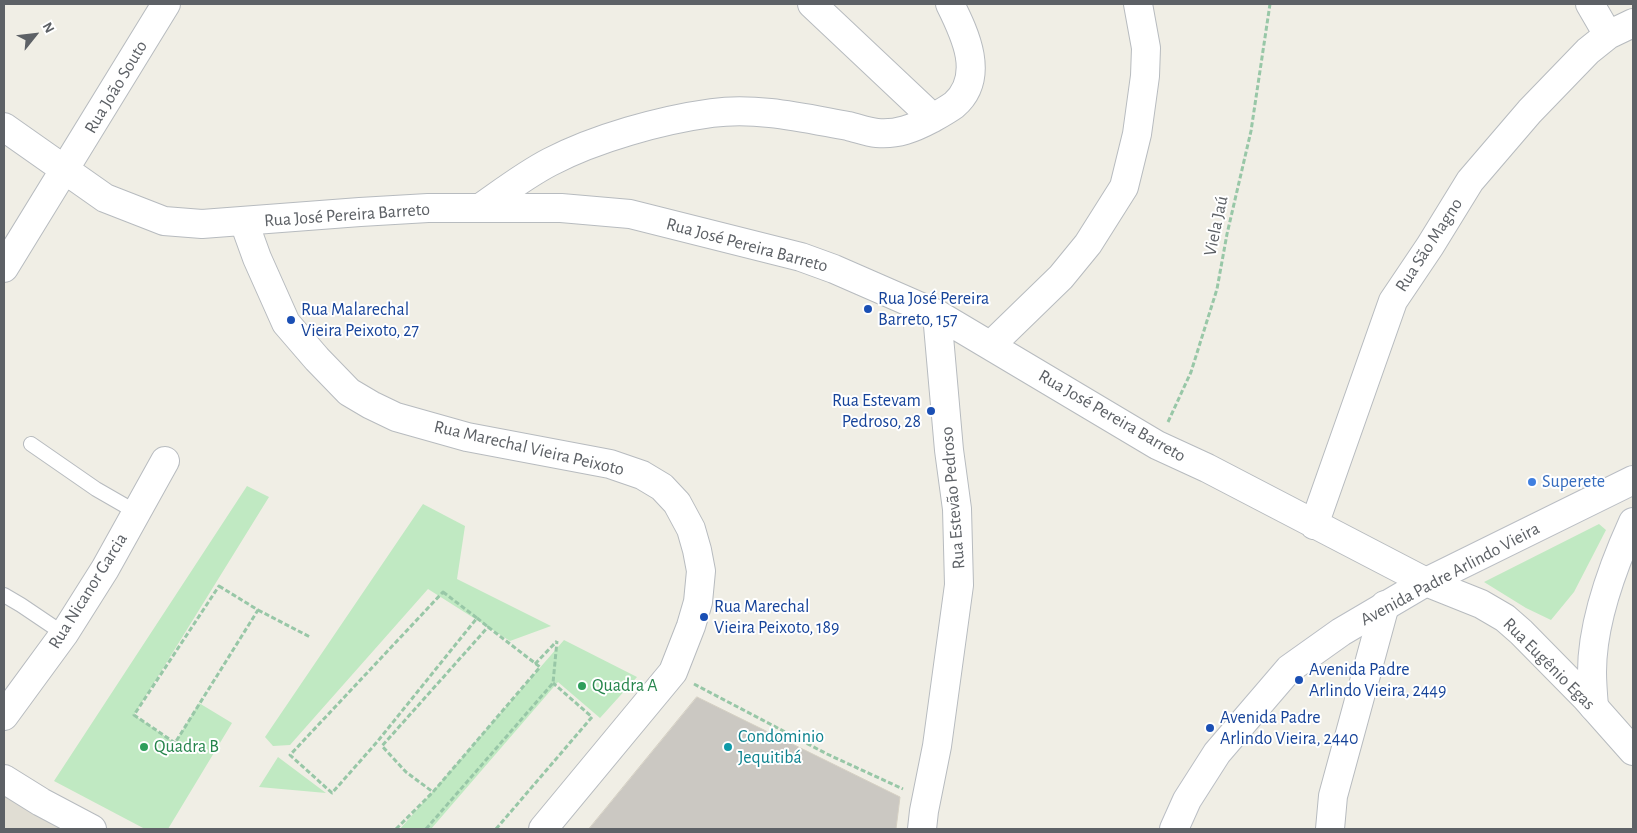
<!DOCTYPE html>
<meta charset="utf-8">
<style>
body{margin:0}
#map{position:relative;width:1637px;height:833px;overflow:hidden;background:#f0eee5;font-family:"Alegreya Sans",sans-serif}
canvas{display:block}
.frame{position:absolute;inset:0;border:5px solid #5d6166;pointer-events:none}
.north{position:absolute;left:10px;top:10px;width:50px;height:50px;-webkit-text-stroke:4px #fff;paint-order:stroke;rotate:61deg;font-size:14px;font-weight:700;line-height:20px;text-align:center;color:#5d6166}
.north::after{content:'';display:block;margin:auto;width:18px;height:22px;background:#5d6166;clip-path:polygon(50% 0,100% 100%,50% 72%,0 100%)}
</style>
<div id="map">
<canvas width="1637" height="833"></canvas>
<div class="frame"></div>
<div class="north">N</div>
</div>
<script>
const ctx = document.querySelector('canvas').getContext('2d');
ctx.lineJoin = 'round';
function fillPath(path, color) { ctx.fillStyle = color; ctx.fill(path, 'evenodd'); }
function trace(path, color, width, dash) { ctx.strokeStyle = color; ctx.lineWidth = width; ctx.lineCap = dash ? 'butt' : 'round'; ctx.setLineDash(dash || []); ctx.stroke(path); }
function write(font, color, halo, rows, align = 'center') {
  ctx.font = font + ' "Alegreya Sans",sans-serif'; ctx.lineWidth = 4; ctx.setLineDash([]); ctx.textBaseline = 'middle'; ctx.strokeStyle = halo; ctx.fillStyle = color; for (const [text, x, y, turn = 0] of rows) {
    ctx.save(); ctx.translate(x, y); ctx.rotate((+turn || 0) * Math.PI / 180); ctx.textAlign = isNaN(turn) ? turn : align; if (halo) ctx.strokeText(text, 0, 0); ctx.fillText(text, 0, 0); ctx.restore();
  }
}
fillPath(new Path2D(`
 M4,792L67,829H4Z`), '#e0ddd3');
fillPath(new Path2D(`
 M247,486L269,497L134,715L175,743L199,703L232,723L168,829H145L54,781Z
 M423,504L465,526L457,579L551,626L510,641L428,589L290,745L273,746L265,737Z
 M1599,524L1606,530L1574,592L1551,620L1526,608L1484,582Z
 M564,640L637,677L600,718L558,682L431,829H400Z
 M278,757L326,793L259,787Z`), '#c0e9c2');
const building = new Path2D(`
 M697,697L900,797L896,829H589Z`);
fillPath(building, '#cbc8c2');
trace(building, '#d5d0c3', 1);
const lane = new Path2D(`
 M31,444L96,489L136,512
 M4,595L21,605L64,634`);
const street = new Path2D(`
 M812,4L933,118
 M1590,4L1608,35
 M4,127L105,198L164,221L202,224L360,212L428,208H561L630,214L801,257L834,269L937,314L1157,445L1207,468L1426,582L1481,604L1505,618L1521,632L1586,698L1633,751
 M480,208C503,192 525,175 550,162C596,138 661,120 712,113C758,107 803,118 848,126C857,128 867,132 877,133C897,135 914,128 931,119C938,115 947,110 954,105C986,77 965,34 950,4
 M244,222L257,258L286,323L317,359L349,392L371,405L396,417L467,437L610,464L642,475L662,487L677,503L691,529L697,550L701,571L698,602L691,626L673,672L543,829
 M4,268L166,4
 M991,345L1061,277L1088,244L1124,187L1137,134L1145,76L1146,48L1138,4
 M1314,525L1393,301L1430,246L1470,181L1530,111L1588,51L1608,35L1633,23
 M4,716L64,634L105,569L165,461
 M4,779L41,802L92,829
 M922,829L924,811L937,746L959,585L957,509L949,450L937,314
 M1330,829L1333,796L1385,605`);
const secondary = new Path2D(`
 M1594,707C1593,695 1592,683 1592,672C1592,623 1613,566 1633,522
 M1174,829L1187,800L1217,753L1289,669L1341,632L1426,582L1633,480`);
trace(lane, '#b7bbbf', 16);
trace(street, '#b7bbbf', 30);
trace(secondary, '#babec4', 30);
trace(new Path2D(`
 M1168,422L1191,372L1217,289L1227,234L1251,131L1270,4
 M219,586L258,610L175,743L134,715Z
 M443,592L477,618L377,742L332,793L290,755Z
 M258,610L310,637
 M477,618L488,627
 M488,627L540,667L433,792L406,772L382,746Z
 M535,664L557,641
 M694,684L827,754L903,789
 M396,829L433,792
 M426,829L553,683L557,641
 M496,829L592,717L553,683`), '#98c7a7', 3, [5, 2.5]);
trace(lane, '#fff', 14);
trace(street, '#fff', 28);
trace(secondary, '#fff', 28);
for (const [x, y, r, color] of [
 [868,309,5,"#1a4fb4"],
 [291,320,5,"#1a4fb4"],
 [931,411,5,"#1a4fb4"],
 [1532,482,5,"#3f7fe0"],
 [704,617,5,"#1a4fb4"],
 [1299,680,5,"#1a4fb4"],
 [582,686,5,"#2e9e5b"],
 [1210,728,5,"#1a4fb4"],
 [144,747,5,"#2e9e5b"],
 [728,747,5,"#0f9aa8"]
]) { const dot = new Path2D(); dot.arc(x, y, r, 0, 2 * Math.PI); ctx.fillStyle = color; ctx.fill(dot); trace(dot, '#fff', 2); }
write('18px', '#5d6166', '#fff', [
 ["Rua João Souto",116,87,-59],
 ["Rua José Pereira Barreto",347,215,-4],
 ["Viela Jaú",1216,226,-78],
 ["Rua José Pereira Barreto",747,245,15],
 ["Rua São Magno",1429,245,-57],
 ["Rua José Pereira Barreto",1112,416,30],
 ["Rua Marechal Vieira Peixoto",529,448,13],
 ["Rua Estevão Pedroso",953,498,-95],
 ["Avenida Padre Arlindo Vieira",1450,574,-28],
 ["Rua Nicanor Garcia",88,591,-58],
 ["Rua Eugênio Egas",1549,664,45]
]);
write('18px', '#164399', '#fff', [
 ["Rua José Pereira",878,299],
 ["Barreto, 157",878,320],
 ["Rua Malarechal",301,310],
 ["Vieira Peixoto, 27",301,331],
 ["Rua Estevam",921,401,"right"],
 ["Pedroso, 28",921,422,"right"],
 ["Rua Marechal",714,607],
 ["Vieira Peixoto, 189",714,628],
 ["Avenida Padre",1309,670],
 ["Arlindo Vieira, 2449",1309,691],
 ["Avenida Padre",1220,718],
 ["Arlindo Vieira, 2440",1220,739]
], 'left');
write('18px', '#366cbe', '#fff', [
 ["Superete",1542,482]
], 'left');
write('18px', '#27864d', '#fff', [
 ["Quadra A",592,686],
 ["Quadra B",154,747]
], 'left');
write('18px', '#0d838f', '#fff', [
 ["Condominio",738,737],
 ["Jequitibá",738,758]
], 'left');
</script>
